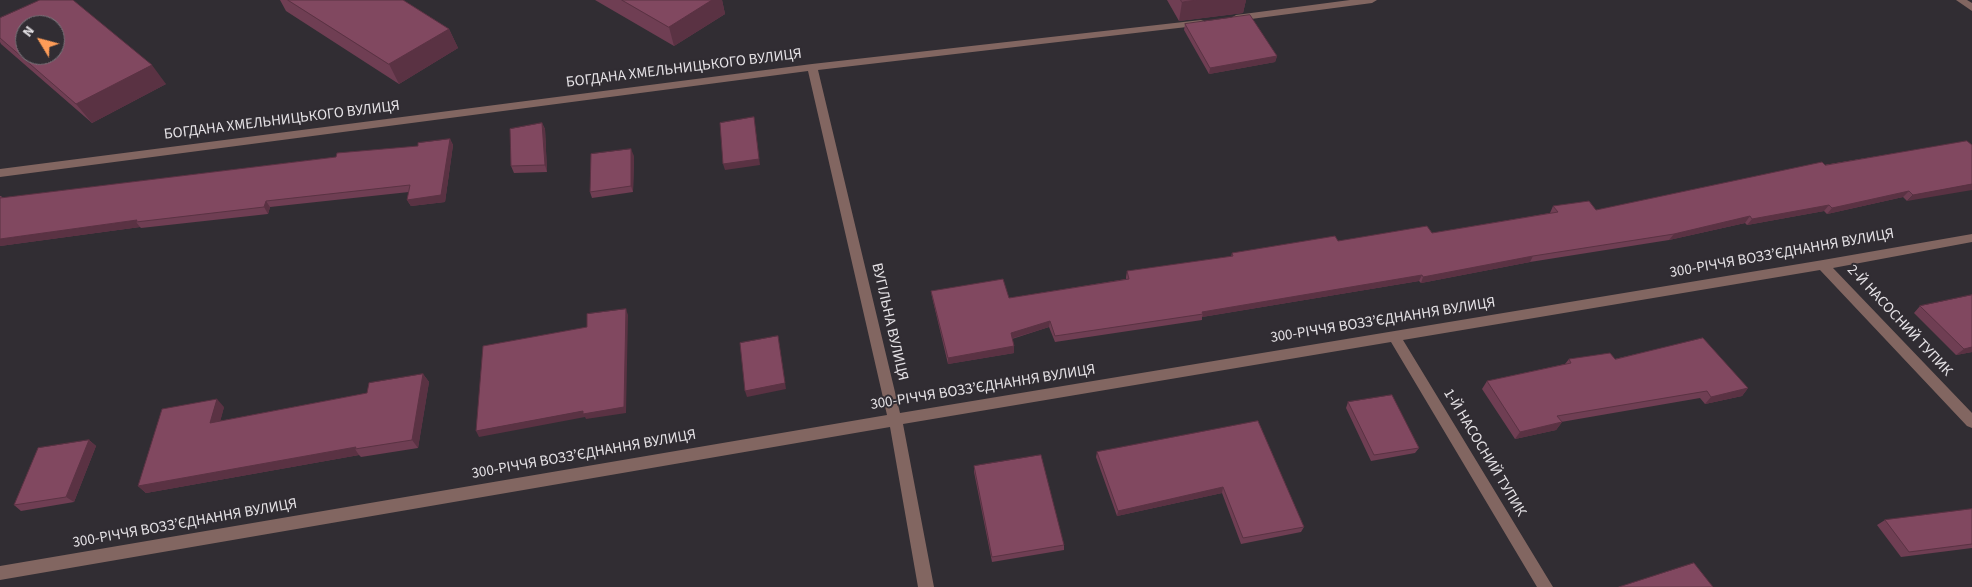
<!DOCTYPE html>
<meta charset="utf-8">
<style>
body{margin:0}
#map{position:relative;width:1972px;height:587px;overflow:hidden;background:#312d33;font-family:"Source Sans 3",sans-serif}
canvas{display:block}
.north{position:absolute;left:15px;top:15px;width:50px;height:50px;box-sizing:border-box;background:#312d33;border:1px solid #79757b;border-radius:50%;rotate:307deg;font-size:14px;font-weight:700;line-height:20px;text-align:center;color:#e5e2e6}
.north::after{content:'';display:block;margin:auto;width:18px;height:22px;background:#fe9c58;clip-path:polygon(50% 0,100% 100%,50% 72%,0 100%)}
</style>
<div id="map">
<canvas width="1972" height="587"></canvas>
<div class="north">N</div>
</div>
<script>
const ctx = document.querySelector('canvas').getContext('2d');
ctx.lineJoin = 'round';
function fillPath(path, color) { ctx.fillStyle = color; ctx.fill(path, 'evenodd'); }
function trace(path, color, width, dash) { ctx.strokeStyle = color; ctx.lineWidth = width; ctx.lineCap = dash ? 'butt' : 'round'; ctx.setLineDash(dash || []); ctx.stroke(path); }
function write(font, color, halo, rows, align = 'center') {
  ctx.font = font + ' "Source Sans 3",sans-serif'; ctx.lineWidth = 4; ctx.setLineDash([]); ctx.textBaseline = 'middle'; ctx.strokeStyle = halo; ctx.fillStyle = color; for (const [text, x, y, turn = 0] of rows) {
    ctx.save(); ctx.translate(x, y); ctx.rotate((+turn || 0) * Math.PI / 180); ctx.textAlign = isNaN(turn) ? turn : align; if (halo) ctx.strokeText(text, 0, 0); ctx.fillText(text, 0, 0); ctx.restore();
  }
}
fillPath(new Path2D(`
 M1350,0H1377L1372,3L1236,21L1231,18L1236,15Z
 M1956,0H1967L1972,3V11Z
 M1201,20L1204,21V25L818,70L900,413L1823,260L1972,234V242L1833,268L1972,413V428L1967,426L1820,270L1403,340L1553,587H1537L1391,342L903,424L934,587H918L890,427L0,580V566L887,415L808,71L0,177V169L812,64Z`), '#826661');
fillPath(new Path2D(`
 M280,0H403L449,29L458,48L399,84L286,11Z
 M595,0H722L725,14L674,46Z
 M1167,0H1246L1243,13L1179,21Z
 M0,18L166,84L92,123L1,44L0,42Z
 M1185,24L1277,56L1275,62L1209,74L1184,30Z
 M542,123L545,129L547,172L514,173L511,166Z
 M450,139L453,145L445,202L411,206L407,200L409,192L270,207L268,214L141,228L140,227L0,246V196H1L3,198L336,157L418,146Z
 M1967,141L1907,201L1903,197L1827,214L1824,211L1747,225L1745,223L1669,240L1530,262L1421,283L1419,281L1202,317V320L1055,342L1049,327L1012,339L1014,346V353L948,364L932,297L931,291L1009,298L1126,279V277L1127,271L1231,257L1232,253L1338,241L1432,233L1550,213L1553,206L1596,210L1825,165Z
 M634,156L633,192L592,198L590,192Z
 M1920,306L1972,352L1956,355L1914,313Z
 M1569,359H1615L1748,388L1742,396L1705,404L1700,398L1561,422H1562L1556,430L1515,439L1482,389L1487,381L1565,364Z
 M423,374L429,382L418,448L361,457L359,455L146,493L138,486L224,407L220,421L367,393Z
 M1348,402L1419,448L1415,453L1371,461L1346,408Z
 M1258,421L1304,527L1301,532L1241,544L1222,493L1117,516L1096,457L1097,452Z
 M89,440L96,446L74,502L21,511L14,505Z
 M974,466L1064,545V550L992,562L974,472Z
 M1972,509V548L1901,557L1877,525L1885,520Z`), '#6f3e53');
fillPath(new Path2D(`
 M712,0H722L725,14L674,46L669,27Z
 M1197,0H1246L1243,13L1179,21L1182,2Z
 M449,29L458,48L399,84L389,64Z
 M1277,56L1275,62L1209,74L1210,68Z
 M152,65L166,84L92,123L76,104Z
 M754,117L760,165L725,170L723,164Z
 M542,123L545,129L547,172L545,165Z
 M450,139L453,145L445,202L411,206L407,200Z
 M631,149L634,156L633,192L631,186Z
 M1972,184V190L1907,201L1913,195Z
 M1909,191L1903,197L1827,214L1832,208Z
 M266,201L270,207L268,214L264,207Z
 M1829,205L1824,211L1747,225L1752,219Z
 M1750,216L1745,223L1669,240L1674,234Z
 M137,220L136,222L140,227L0,246V239Z
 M1533,256L1530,262L1421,283L1423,277Z
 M1422,275L1419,281L1202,317L1203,314L1202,312Z
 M626,309L628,315L626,413L586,419L585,417L479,437L476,431L583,411Z
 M1050,321L1049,327L1010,339L1011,333Z
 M778,336L786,389L747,397L745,391Z
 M1014,346V353L948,364V358Z
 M1972,347V352L1956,355L1964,349Z
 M423,374L429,382L418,448L412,440Z
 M1748,388L1742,396L1705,404L1711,397Z
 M217,399L224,407L218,430L210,423Z
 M1562,422L1556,430L1515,439L1520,432Z
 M89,440L96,446L74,502L66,497Z
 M356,447L355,449L359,455L146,493L138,486Z
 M1223,487L1222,493L1117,516L1118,511Z`), '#5a3243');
const building = new Path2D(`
 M40,0H73L152,65L76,104L0,38V18ZM25,25H55V55H25Z
 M288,0H403L449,29L389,64Z
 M622,0H712L669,27Z
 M1181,0H1197L1182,2Z
 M1250,15L1277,56L1210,68L1185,24Z
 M754,117L759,159L723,164L720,123Z
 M542,123L545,165L511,166L510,129Z
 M450,139L441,195L407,200L410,185L266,201L264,207L136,222L137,220L0,239V198L336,157L337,153L418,146V143Z
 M1967,141L1972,145V184L1913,195L1909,191L1832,208L1829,205L1752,219L1750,216L1674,234L1533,256L1423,277L1422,275L1202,312L1203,314L1055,336L1050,321L1011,333L1014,346L948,358L931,291L1003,279L1009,298L1129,279L1127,271L1233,256L1232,253L1335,236L1338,241L1427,226L1432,233L1558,212L1553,206L1589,201L1596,210L1822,162L1825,165Z
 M631,149V186L590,192L591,154Z
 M1972,295V347L1964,349L1920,306Z
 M626,309L624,407L583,414V411L476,431L483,346L587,327V314Z
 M778,336L785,383L745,391L740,343Z
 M1703,338L1748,388L1711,397L1707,391L1557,416L1562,422L1520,432L1487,381L1571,363L1569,359L1610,353L1615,359Z
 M423,374L412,440L355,449L356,447L138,486L162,409L217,399L210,423L367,393L369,383Z
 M1392,395L1419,448L1374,455L1348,402Z
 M1258,421L1304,527L1243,538L1223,487L1118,511L1097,452Z
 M89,440L66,497L14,505L38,448Z
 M1041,455L1064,545L992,557L974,466Z
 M1972,509V544L1909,552L1885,520Z
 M1694,563L1713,587H1619Z`);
fillPath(building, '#814860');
trace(building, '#5a3243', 1);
write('15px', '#e5e2e6', '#312d33', [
 ["БОГДАНА ХМЕЛЬНИЦЬКОГО ВУЛИЦЯ",684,69,-7],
 ["БОГДАНА ХМЕЛЬНИЦЬКОГО ВУЛИЦЯ",282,121,-7],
 ["300-РІЧЧЯ ВОЗЗ’ЄДНАННЯ ВУЛИЦЯ",1782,254,-10],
 ["300-РІЧЧЯ ВОЗЗ’ЄДНАННЯ ВУЛИЦЯ",1383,321,-9],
 ["2-Й НАСОСНИЙ ТУПИК",1899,321,47],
 ["ВУГІЛЬНА ВУЛИЦЯ",889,322,77],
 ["300-РІЧЧЯ ВОЗЗ’ЄДНАННЯ ВУЛИЦЯ",983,388,-9],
 ["1-Й НАСОСНИЙ ТУПИК",1484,453,59],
 ["300-РІЧЧЯ ВОЗЗ’ЄДНАННЯ ВУЛИЦЯ",584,455,-10],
 ["300-РІЧЧЯ ВОЗЗ’ЄДНАННЯ ВУЛИЦЯ",185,524,-10]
]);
</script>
